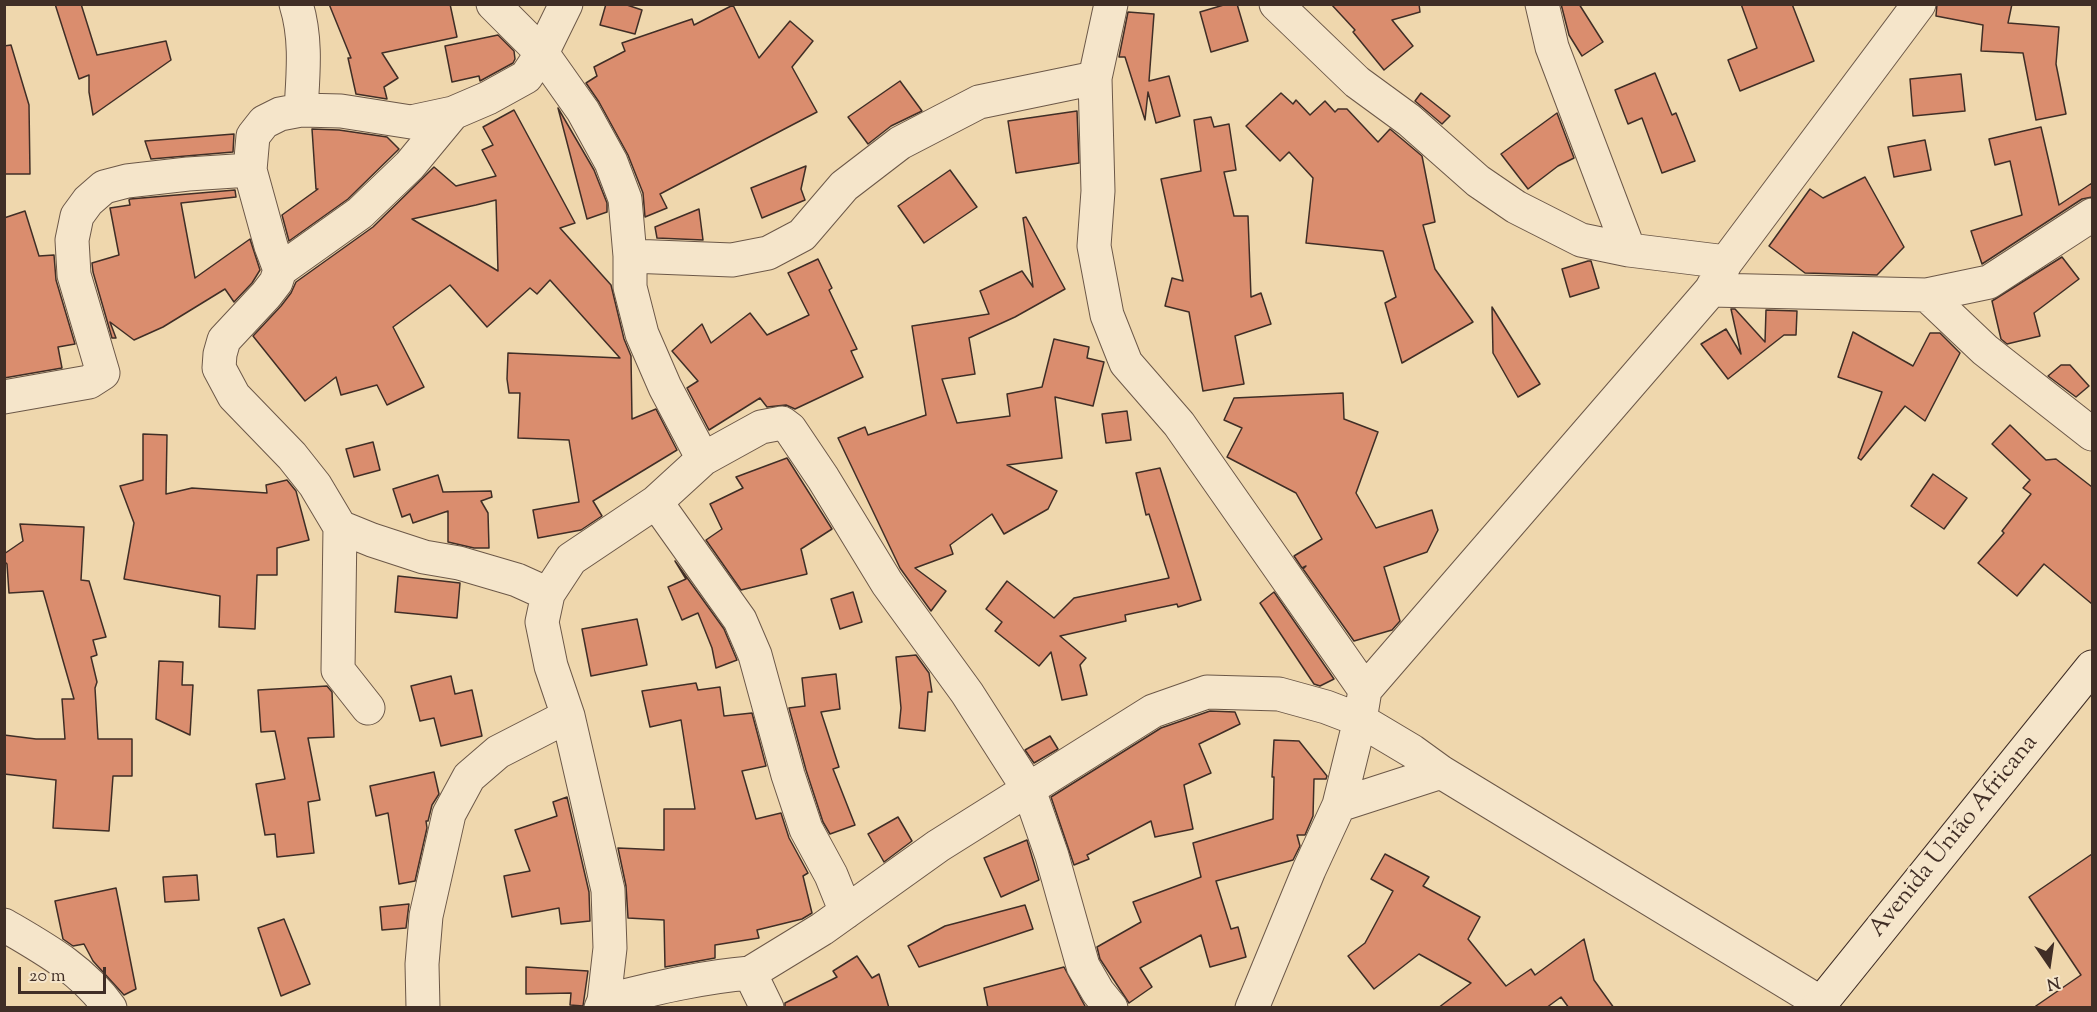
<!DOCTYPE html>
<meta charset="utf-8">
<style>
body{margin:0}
#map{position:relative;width:2097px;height:1012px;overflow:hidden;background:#efd7ad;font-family:"Sorts Mill Goudy",serif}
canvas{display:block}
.frame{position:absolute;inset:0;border:6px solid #402e26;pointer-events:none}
.north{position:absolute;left:2019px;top:934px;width:60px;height:60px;-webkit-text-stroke:4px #f5e5ca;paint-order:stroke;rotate:167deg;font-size:16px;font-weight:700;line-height:24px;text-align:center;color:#402e26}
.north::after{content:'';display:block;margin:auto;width:21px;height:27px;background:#402e26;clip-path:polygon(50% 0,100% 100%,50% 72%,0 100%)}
.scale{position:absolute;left:18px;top:967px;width:88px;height:27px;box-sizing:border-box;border:3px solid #402e26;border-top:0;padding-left:8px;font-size:18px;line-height:21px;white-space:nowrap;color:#402e26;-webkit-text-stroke:4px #f5e5ca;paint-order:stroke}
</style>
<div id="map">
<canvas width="2097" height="1012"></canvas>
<div class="frame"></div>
<div class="north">N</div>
<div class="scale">20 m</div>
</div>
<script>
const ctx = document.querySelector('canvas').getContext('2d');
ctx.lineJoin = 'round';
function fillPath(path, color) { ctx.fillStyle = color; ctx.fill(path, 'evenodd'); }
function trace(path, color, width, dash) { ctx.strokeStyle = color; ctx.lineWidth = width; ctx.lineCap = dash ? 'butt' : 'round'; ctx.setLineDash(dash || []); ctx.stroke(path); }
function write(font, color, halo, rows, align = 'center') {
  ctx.font = font + ' "Sorts Mill Goudy",serif'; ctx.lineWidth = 6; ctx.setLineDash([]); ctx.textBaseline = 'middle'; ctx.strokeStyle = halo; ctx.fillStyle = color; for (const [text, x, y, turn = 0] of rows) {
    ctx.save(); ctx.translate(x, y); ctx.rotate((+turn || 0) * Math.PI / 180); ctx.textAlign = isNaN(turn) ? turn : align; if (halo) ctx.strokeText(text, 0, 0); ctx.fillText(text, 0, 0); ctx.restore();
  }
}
const building = new Path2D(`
 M55,4H81L97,55L166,41L171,60L93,115L89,92V75L79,79Z
 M329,4H450L457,37L382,53L398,78L384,87L387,99L356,94L348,58H351Z
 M606,4H624L642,10L635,34L600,25Z
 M1227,4H1237L1248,41L1211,52L1200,12Z
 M1331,4H1419L1420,12L1392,20L1413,46L1384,70L1353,32L1355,30Z
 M1561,4H1579L1603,42L1582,56L1569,35Z
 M1741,4H1792L1814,61L1740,91L1728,60L1757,48Z
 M1937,4H2012L2008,23L2059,27L2056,64L2066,114L2036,120L2023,53L1981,51L1983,25L1936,16Z
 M733,5L759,58L790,21L813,41L792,67L817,112L660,194L667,208L645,217L643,193L628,155L599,102L586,83L597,76L594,67L625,51L622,43L692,19L694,25Z
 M1128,12L1154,14L1149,81L1169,76L1180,116L1156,123L1148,92L1145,120L1125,57H1119Z
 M498,35L514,51L515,59L513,63L480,81L479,76L452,82L445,46Z
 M11,45L29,105L30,174H4V46Z
 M1655,73L1672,115L1676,113L1695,161L1662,173L1642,118L1628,124L1615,90Z
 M1961,74L1965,111L1913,116L1910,79Z
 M900,81L922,111L891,126L868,144L848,117Z
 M1281,93L1293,104L1296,100L1310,115L1325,101L1335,112L1338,109H1347L1378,142L1390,129L1422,156L1435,222L1423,225L1435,269L1473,322L1402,363L1385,303L1396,297L1383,251L1306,243L1313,178L1289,152L1280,161L1246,126Z
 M1421,93L1450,116L1442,124L1415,101Z
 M558,108L594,170L607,203V212L587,219Z
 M514,110L575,223L560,228L611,285L624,339L631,356L632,419L656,409L677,450L593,501L602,516L581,530L538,538L533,510L579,502L569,440L518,438L520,393H509L507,379L508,353L620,358L550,280L537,294L530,288L487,327L450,285L393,327L424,387L387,405L377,385L341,395L336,377L305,401L253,336L281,306L291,293L296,282L373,227L434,167L456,186L496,176L482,150L493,145L483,127ZM496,200L498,271L412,219L476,205Z
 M1077,111L1079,163L1016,173L1008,121Z
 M1557,113L1574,158L1558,166L1528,189L1501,154Z
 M1211,117L1214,127L1229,124L1236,170L1224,172L1234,216H1248L1251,297L1261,293L1271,324L1235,336L1244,384L1203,391L1189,312L1165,306L1172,278L1183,281L1161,179L1201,171L1194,120Z
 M2041,127L2059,205L2092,183V197L2082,199L1982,264L1971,231L2022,215L2010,161L1995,165L1989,139Z
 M312,129L339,130L387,137L399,149L348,199L289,241L282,215L318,189H316Z
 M234,134L233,152L151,159L145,141Z
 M1925,140L1931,170L1894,177L1888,147Z
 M806,166L801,189L805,200L762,218L751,188Z
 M950,170L977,207L924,243L898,206Z
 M1865,177L1904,247L1877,275L1805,273L1769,246L1810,189L1823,198Z
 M235,190L236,197L181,203L195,278L250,239L260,270L252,283L234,302L225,289L163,327L134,340L110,322L116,338H112L93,272L92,263L119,255L110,208L130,205L129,200L130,199Z
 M699,209L703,240L657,238L655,227Z
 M25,211L39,256L54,255L56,280L75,344L58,347L62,368L4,378V218Z
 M1026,217L1065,289L1015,317L969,338L975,374L942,379L957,423L1010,416L1007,394L1042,387L1054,339L1089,347L1087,358L1104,362L1093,406L1055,397L1062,458L1007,465L1057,491L1048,509L1004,534L992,514L950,545L953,554L915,568L946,591L931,611L900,568L838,438L865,427L868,435L926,415L912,326L989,314L980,291L1022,271L1033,287L1023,218Z
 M2062,257L2079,279L2034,313L2040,336L2007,344L2001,339L1992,301Z
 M818,259L832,288L829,290L857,349L851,351L863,377L795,409L786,405L767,407L760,398L709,430L687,388L698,381L672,351L702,324L711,343L750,313L767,335L809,315L788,273Z
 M1588,261H1591L1599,288L1570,297L1562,269Z
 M1492,307L1540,384L1518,397L1493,353Z
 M1731,309H1735L1765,342L1766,310L1797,311L1796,335H1784L1728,379L1701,344L1726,329L1741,354Z
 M1853,332L1913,366L1930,333H1940L1960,353L1925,421L1905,406L1861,460L1858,458L1882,392L1838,377Z
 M2061,365H2070L2089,386L2076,397L2048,376Z
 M1343,393L1344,419L1378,432L1356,493L1376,528L1432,510L1438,530L1427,552L1384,567L1400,621L1392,630L1354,641L1303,569L1306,566L1302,568L1294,556L1322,539L1296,493L1227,457L1242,428L1224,420L1234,398Z
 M1127,411L1131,440L1106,443L1102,414Z
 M2010,425L2046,460L2056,459L2092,487V604L2044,564L2017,596L1978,563L2004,533L2002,531L2031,494L2023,488L2030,480L1992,444Z
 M143,434L167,435L166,494L192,488L267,493L266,485L287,480L296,491L309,540L277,548V575H257L255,629L219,627L220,596L124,579L134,523L120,486L143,480Z
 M373,442L380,470L354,477L346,449Z
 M787,458L832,529L801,549L807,574L741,590L706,540L722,529L710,504L743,488L736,477Z
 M1160,468L1201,600L1178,607L1177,604L1125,615L1126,621L1060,636L1086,658L1080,665L1087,695L1062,700L1051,652L1039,666L995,631L1002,622L986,609L1007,581L1054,618L1074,598L1169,578L1149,514L1146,515L1136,473Z
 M1933,474L1967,498L1944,529L1911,506Z
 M438,475L443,492L491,491L492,497L481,501L488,513L489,548H474L448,542V511L413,523L410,514L402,517L393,489Z
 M20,524L84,527L81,580L89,581L106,637L93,640L97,655L91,657L97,682L95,688L98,739H132V776H113L109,831L53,828L56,780L4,774V735L36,739H65L62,699H74L43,591L9,593L7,564L4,561V554L23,541Z
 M675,561L724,629L737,660L716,668L712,648L698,613L682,620L668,587L686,579Z
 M398,576L460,583L457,618L395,612Z
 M853,592L862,622L840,629L831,599Z
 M1274,592L1334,679L1320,686L1314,684L1260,603Z
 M637,619L647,665L591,676L582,629Z
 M916,655L929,673L932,692H928L925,731L899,728L901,708L896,657Z
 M159,661L183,662L182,685H193L190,735L156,719Z
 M836,674L840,709L821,712L839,767L833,769L855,825L830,834L823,822L806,770L789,708L805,706L802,678Z
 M451,676L455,694L472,690L482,736L441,746L434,718L420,721L411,686Z
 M696,683L698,690L720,687L724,716L752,713L766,766L742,771L756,819L781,813L789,838L808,873L803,876L812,913L802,919L757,930L759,938L715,945V958L665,967L664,920L628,918L626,886L618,848L664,850V809H695L681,720L650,727L642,691Z
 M327,686L332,692L334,737L308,738L320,800L308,802L314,853L277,857L275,834L265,835L256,784L285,779L275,731L261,732L258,690Z
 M1210,711L1235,712L1240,724L1199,744L1211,773L1184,785L1193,829L1155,837L1151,821L1087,855L1089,859L1074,865L1051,797L1161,728Z
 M1050,736L1058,749L1034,763L1025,750Z
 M1274,740L1299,741L1327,776L1326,779H1314L1313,816L1305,835H1297L1300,846L1293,860L1216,881L1231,929L1238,927L1246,957L1210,967L1201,935L1140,968L1152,987L1129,1003L1100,959L1097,947L1141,922L1133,902L1201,877L1193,843L1273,819L1274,777H1272Z
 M434,772L439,794L432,805L428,821H426L427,828L415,881L399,884L388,813L376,816L370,786Z
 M567,797L589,892L590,921L561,924L559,908L512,917L504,876L530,871L515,830L557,816L553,802Z
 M898,817L912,841L884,862L868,834Z
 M1027,840L1039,880L1001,897L984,858Z
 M1385,854L1429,877L1423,886L1480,917L1468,939L1506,986L1531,969L1535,975L1584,939L1594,980L1614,1008H1569L1561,997L1546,1008H1438L1471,983L1419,954L1374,989L1348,956L1365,943L1393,891L1371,879Z
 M2092,854V1008H2033L2081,975L2029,897Z
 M197,875L199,900L165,902L163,877Z
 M116,888L136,989L124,995L93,961L84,944L73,946L63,939L55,901Z
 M409,904L406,928L382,930L380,907Z
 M1025,905L1033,929L919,967L908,946L945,926Z
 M284,919L310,984L281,996L258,928Z
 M857,956L872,978L879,974L889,1008H785V1003L837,977L833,971Z
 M526,967L588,971L583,1006L570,1005L571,993L526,994Z
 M1064,967L1086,1008H988L984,988Z`);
fillPath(building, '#da8d6e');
trace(building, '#402e26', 1.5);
const minor = new Path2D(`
 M296,4C307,39 303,75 301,110
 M493,4L542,53L583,111L611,162L625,199L630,256V287L642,334L665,387L703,459
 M1111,4L1095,78L1098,191L1094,246L1107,315L1126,363L1179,424L1365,690
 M1276,4L1357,82L1409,120L1478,181L1516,207L1581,240L1629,250L1726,262
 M1542,4L1552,47L1629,250
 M630,256L732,260L768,253L802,235L844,186L900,143L979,102L1095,78
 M280,270L360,213L410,165L453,113
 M1711,290L1927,295L1989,282L2092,215
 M1927,295L1985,350L2092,434
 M4,397L89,382L103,373L74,275L72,240L77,216L88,201L104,187L127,181L188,174L250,170
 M656,502L740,620L755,655L788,775L806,829L831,875L846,912
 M340,527L338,670L368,708
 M548,594L517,580L459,563L424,557L372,540L340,527L315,485L292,456L234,396L219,368L220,354L224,340L266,295L276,282L280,270L271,246L250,170L253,136L264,122L280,114L301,110L341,111L411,122L453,113L488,98L526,77L542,53L566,4
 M1339,805L1441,772
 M4,925C45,949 82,969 110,1008
 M750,973L822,929L938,846L1153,711L1207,692L1279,694L1326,707L1360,720L1412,751L1441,772L1821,1003
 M604,1001C653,989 700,977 750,973L767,1008
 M423,1008L422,964L426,916L449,814L469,777L498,752L568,716
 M601,1008L604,1001L610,948L608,890L568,716L551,666L542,622L548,594L571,559L656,502L703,459L761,427L782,423L790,429L823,478L887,583L967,693L1029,790L1052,856L1083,966L1098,992L1111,1008
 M1252,1008L1309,870L1339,805L1360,720L1365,690L1711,290L1726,262L1919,4`);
const secondary = new Path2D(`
 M1817,1008L2092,667`);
trace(minor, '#6c5848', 35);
trace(secondary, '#402e26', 35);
trace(minor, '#f5e5ca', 33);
trace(secondary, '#f5e5ca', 33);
write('24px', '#402e26', '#f5e5ca', [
 ["Avenida União Africana",1955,837,-51]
]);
</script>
